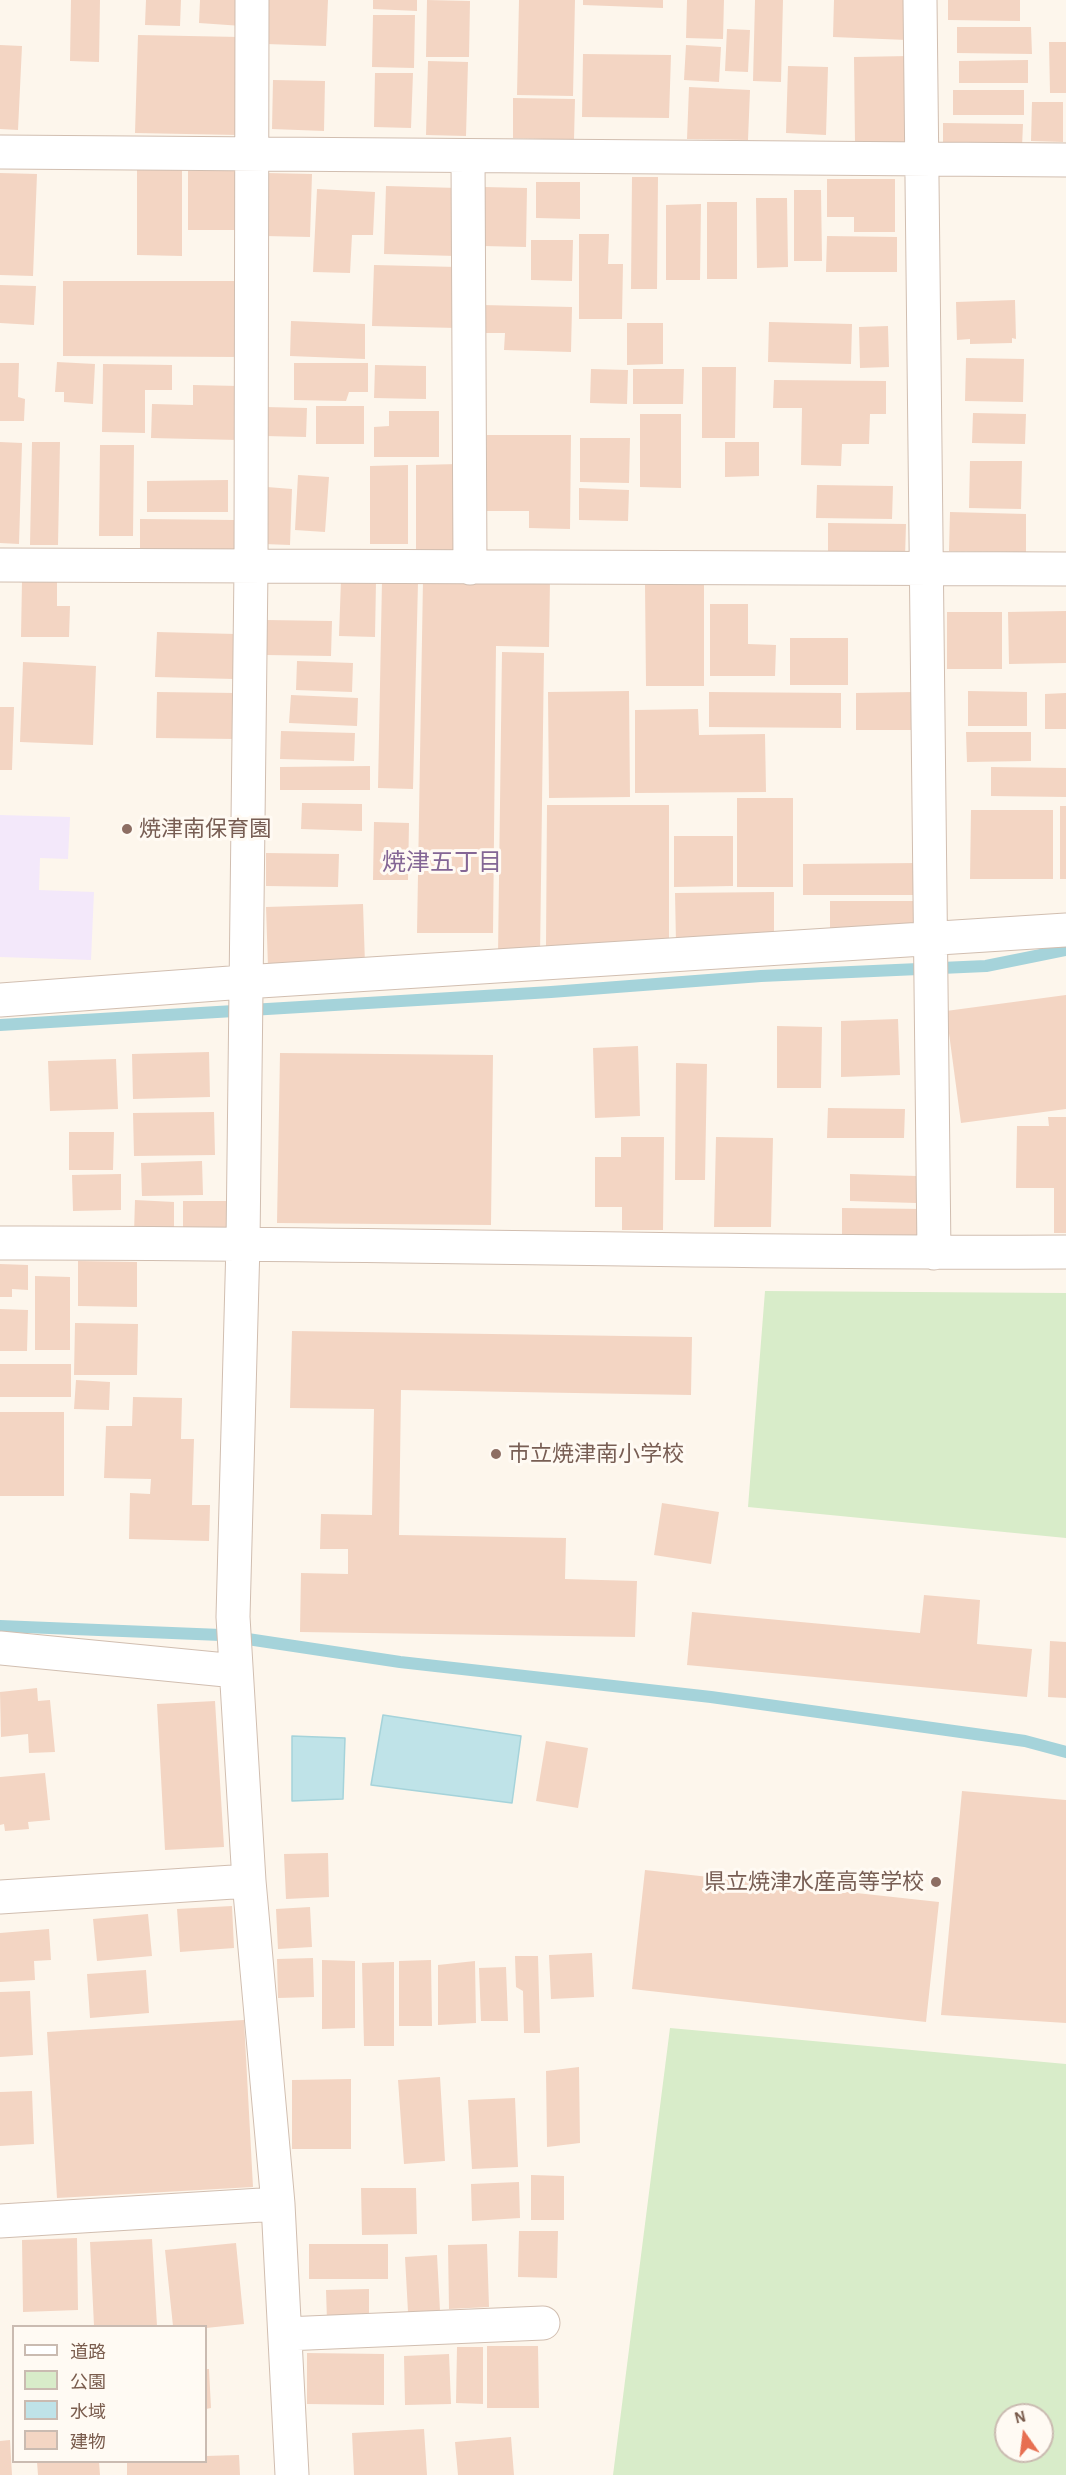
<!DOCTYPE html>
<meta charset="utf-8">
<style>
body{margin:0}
#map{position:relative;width:1066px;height:2475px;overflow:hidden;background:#fdf6ec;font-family:"Alegreya Sans","Noto Sans JP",sans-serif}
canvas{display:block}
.legend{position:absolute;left:12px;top:2325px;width:195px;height:138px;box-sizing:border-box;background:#fffaf3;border:2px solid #cabbb1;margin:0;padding:8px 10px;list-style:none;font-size:18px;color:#7a5c4d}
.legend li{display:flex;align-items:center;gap:12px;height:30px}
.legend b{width:30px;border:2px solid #cabbb1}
.north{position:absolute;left:994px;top:2403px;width:60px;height:60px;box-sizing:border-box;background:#fffaf3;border:2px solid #cabbb1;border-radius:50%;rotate:346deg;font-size:16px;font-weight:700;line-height:24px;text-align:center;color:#7a5c4d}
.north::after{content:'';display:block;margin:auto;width:21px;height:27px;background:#e76f51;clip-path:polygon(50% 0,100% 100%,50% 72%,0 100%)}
</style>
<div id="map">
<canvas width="1066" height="2475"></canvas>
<ul class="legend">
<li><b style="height:8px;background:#fff"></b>道路</li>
<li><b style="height:16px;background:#d8ecc9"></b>公園</li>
<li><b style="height:16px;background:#bfe3e8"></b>水域</li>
<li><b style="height:16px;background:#f3d5c3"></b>建物</li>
</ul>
<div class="north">N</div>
</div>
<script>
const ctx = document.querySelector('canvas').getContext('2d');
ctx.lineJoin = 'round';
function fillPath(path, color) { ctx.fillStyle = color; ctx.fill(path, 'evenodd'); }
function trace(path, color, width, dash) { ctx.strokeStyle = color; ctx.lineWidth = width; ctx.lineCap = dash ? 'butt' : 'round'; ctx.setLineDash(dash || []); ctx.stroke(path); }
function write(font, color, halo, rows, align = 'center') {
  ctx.font = font + ' "Alegreya Sans","Noto Sans JP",sans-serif'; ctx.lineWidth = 6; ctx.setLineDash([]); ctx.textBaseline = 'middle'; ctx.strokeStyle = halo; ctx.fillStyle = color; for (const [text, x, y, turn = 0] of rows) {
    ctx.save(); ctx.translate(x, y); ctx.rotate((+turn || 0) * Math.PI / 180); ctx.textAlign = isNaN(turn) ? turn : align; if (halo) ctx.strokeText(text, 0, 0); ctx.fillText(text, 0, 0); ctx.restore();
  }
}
fillPath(new Path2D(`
 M0,815L70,817L68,859L40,858L39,890L94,892L91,960L0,957Z`), '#f3e8fa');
fillPath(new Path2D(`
 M765,1291L1066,1293V1538L748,1507Z
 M670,2028L1066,2064V2475H613ZM1006,2415H1042V2451H1006Z`), '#d8ecc9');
const water = new Path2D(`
 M383,1715L521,1736L512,1803L371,1785Z
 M292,1736L345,1738L343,1799L292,1801Z`);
fillPath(water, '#bfe3e8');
trace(water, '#a5d3da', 1.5);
trace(new Path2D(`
 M0,1025L551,992L761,976L986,966L1066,950
 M0,1626L221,1635L400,1662L711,1697L1025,1741L1066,1752`), '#a5d3da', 12);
fillPath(new Path2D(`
 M71,0H100L99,62L70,61Z
 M146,0H181L180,26L145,25Z
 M200,0H243L242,26L199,23Z
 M268,0H328L326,46L266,44Z
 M373,0H417V11L373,9Z
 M427,0L470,1L469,57H426Z
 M519,0H575L573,96L517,95Z
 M583,0H663V8L583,5Z
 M687,0H724L723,39L686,38Z
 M755,0H783L781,82L753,81Z
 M834,0H909L907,40L833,37Z
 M948,0H1020V21L948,20Z
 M373,15H415L414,68L372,67Z
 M957,27H1031L1032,54L957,53Z
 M727,29L750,30L748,72L725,71Z
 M138,35L240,37L237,135L135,133Z
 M1049,42H1066V93H1050Z
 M0,45L22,46L18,130L0,129Z
 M686,45L721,47L719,82L684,80Z
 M583,54L671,55L669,118L582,117Z
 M909,56L910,143L855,144L854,57Z
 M1028,60V83H959V61Z
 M428,61L468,62L466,136L426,135Z
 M788,66L828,67L826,135L786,133Z
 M375,73H413L411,128L374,127Z
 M273,80L325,81L324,131L272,129Z
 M689,87L750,90L748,140L687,139Z
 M953,90H1024V115H953Z
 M513,98L575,99L574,140L513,138Z
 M1032,102H1063V142L1031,141Z
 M943,123L1023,124L1022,147L943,145Z
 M137,168H182V256L137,255Z
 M188,171H238V230H188Z
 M0,173L37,174L33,276L0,275Z
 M267,173L312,174L310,237L265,236Z
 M632,177H658L657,289H631Z
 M827,179H895V232H854V217H827Z
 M536,182H580V219L536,218Z
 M386,186L458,188L456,256L384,254Z
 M484,187L527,188L526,247L483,246Z
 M317,189L375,192L373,235H352L350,273L313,272Z
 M794,190H821L822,261H794Z
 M756,198H787L788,267L757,268Z
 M707,202H737V279H707Z
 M701,204L700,280H666V205Z
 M579,234H609L608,264H623L622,319H579Z
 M827,236L897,237V272H826Z
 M531,240H573L572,281L531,280Z
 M374,265L458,267L457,328L372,326Z
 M63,281H238V357L63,356Z
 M0,285L36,286L34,325L0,323Z
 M1015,300L1016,339L1012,338V343L970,344V339L957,340L956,302Z
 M482,305L572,307L571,352L504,350L505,333H481Z
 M291,321L365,324V359L290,356Z
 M769,322L852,324L851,364L768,362Z
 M627,323H663V364L627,365Z
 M888,326L889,367L860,368L859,327Z
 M966,358L1024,359L1023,402L965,401Z
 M57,362L95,364L93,404L64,402V392H55Z
 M0,363H19L18,397L25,399L24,421H0Z
 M294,363H368V392H349L346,401L294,400Z
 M103,364L172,365V390H145V433L102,432Z
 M375,365L426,366V399L374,398Z
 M702,367H736L735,438H702Z
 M591,369L628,370L627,404L590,403Z
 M633,369H684L683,404H633Z
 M774,380L886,381V414H870L869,444H842L841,466L801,465L802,408H773Z
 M193,385L238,386V440L151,438L152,404L193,405Z
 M316,406H364V444H316Z
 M265,407L307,408L306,437L265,436Z
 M389,411H439V457H374V427L389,426Z
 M973,413L1026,414L1025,444L972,443Z
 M640,414H681V488L640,487Z
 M487,435H571L570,529L529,528V511H486Z
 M580,438H630L629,483L580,482Z
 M0,442L22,443L19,544L0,543Z
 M32,442H60L58,545H30Z
 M725,442H759V476L725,477Z
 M100,445H134L133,536H99Z
 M970,461H1022L1021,509L969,508Z
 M459,464L460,550H416V465Z
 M408,465V544H370V466Z
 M298,475L329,477L325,532L295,530Z
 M228,480V512H147V481Z
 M817,485L893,486L892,519L816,518Z
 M267,487L292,489L290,545L264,544Z
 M579,488L629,490L628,521L579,520Z
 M950,512L1026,514V552L949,551Z
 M140,519L235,520L234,551L140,550Z
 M828,523L906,524L905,558L828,557Z
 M341,580L376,581L375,637L339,636Z
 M423,580L550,581L549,647L496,646L493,933H417Z
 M22,581L57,582V606H70L69,637H21Z
 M382,581L418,582L413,789L378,788Z
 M704,584V686H646L645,585Z
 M710,604H748V644L776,645L775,676H710Z
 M1066,611V663L1009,664L1008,612Z
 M947,612H1002V669H947Z
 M266,620L332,621L331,656L266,655Z
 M157,632L236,634L234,679L155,677Z
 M790,638H848V685H790Z
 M502,652L544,653L540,956L498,955Z
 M297,661L353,663L352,692L296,690Z
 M23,662L96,666L93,745L20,742Z
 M629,691L630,797L549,798L548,692Z
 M968,691L1027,692V726H968Z
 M157,692L236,693L235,739L156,738Z
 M709,692L841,693V728L709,727Z
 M914,692L915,730H856V693Z
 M1066,693V729H1045V694Z
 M291,695L358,698L357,726L289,723Z
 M0,707H14L12,770H0Z
 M698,709L699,735L765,734L766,792L635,793V710Z
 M281,731L355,733L354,761L280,759Z
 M966,732H1031V761L967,762Z
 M370,766V790H280V767Z
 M991,767L1066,768V797L991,796Z
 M737,798H793V887H737Z
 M302,803L362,804V831L301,829Z
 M547,805H669V946H546Z
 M1060,806H1066V879H1060Z
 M971,810H1053V879H970Z
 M374,822L409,823L408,880H373Z
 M674,836H733V886L674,887Z
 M266,853L339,854L338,887L266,886Z
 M919,863V895H803V864Z
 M774,892V942L676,943L675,893Z
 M830,901H921V932H830Z
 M363,904L365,964L268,967L266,907Z
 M1066,995V1109L961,1123L946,1011Z
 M898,1019L900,1075L841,1077V1021Z
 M777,1026L822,1027L821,1088H777Z
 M638,1046L640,1116L595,1118L593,1048Z
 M209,1052L210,1097L133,1099L132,1054Z
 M280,1053L493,1055L491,1225L277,1223Z
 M116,1059L118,1109L50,1111L48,1061Z
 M676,1063L707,1064L705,1180H675Z
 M828,1108L905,1109L904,1138H827Z
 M214,1112L215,1155L134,1156L133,1113Z
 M1048,1117H1066V1233H1054V1188H1016L1017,1126H1049Z
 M69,1132H114L113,1170H69Z
 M621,1137H664L663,1230H622V1207H595V1157H621Z
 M716,1137L773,1138L771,1227H714Z
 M202,1161L203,1195L142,1196L141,1163Z
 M121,1174V1210L73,1211L72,1175Z
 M850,1174L917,1176L916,1203L850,1201Z
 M135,1200L174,1202V1233H134Z
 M183,1201H227V1233L183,1232Z
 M842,1208L924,1209L923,1240L842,1239Z
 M78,1261L137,1262V1307L78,1306Z
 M0,1264L28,1265V1290L12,1289V1297H0Z
 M35,1276L70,1277V1350H35Z
 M0,1309L28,1310L27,1351H0Z
 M75,1323L138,1324L137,1375H74Z
 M292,1331L692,1337L691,1395L401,1390L399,1535L566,1538L565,1579L637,1581L635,1637L300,1632L301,1573L348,1574V1549H320L321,1514L372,1515L374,1409L290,1408Z
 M0,1364H71V1397H0Z
 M76,1380L110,1382L109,1410L74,1409Z
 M133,1397L182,1398L181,1439H194L192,1505H210L209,1541L129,1539L130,1493L150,1494L151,1479L104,1478L106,1426H132Z
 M0,1412H64V1496H0Z
 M662,1503L719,1512L711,1564L654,1555Z
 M924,1595L980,1600L977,1644L1032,1649L1027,1697L687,1665L692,1612L920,1633Z
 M1050,1641L1066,1642V1698L1048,1697Z
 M37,1688L38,1701L50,1700L55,1752L29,1753L28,1734L1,1737L0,1692Z
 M215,1701L224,1847L165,1850L157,1704Z
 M546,1741L588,1748L578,1808L536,1801Z
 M45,1773L50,1820L28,1822L29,1829L5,1831L4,1824L0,1825V1777Z
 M962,1791L1066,1800V2023L941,2015Z
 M328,1853L329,1897L286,1899L284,1854Z
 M645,1870L939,1902L926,2022L632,1989Z
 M232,1906L234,1948L180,1952L177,1909Z
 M310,1907L312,1947L278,1949L276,1909Z
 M148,1914L152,1956L97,1961L93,1919Z
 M49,1929L51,1960L34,1961L35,1980L0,1982V1933Z
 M592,1953L594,1997L551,1999L549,1955Z
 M515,1956H538L540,2033H524L523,1991L516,1987Z
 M313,1958L314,1997L278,1998L277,1959Z
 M322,1960L355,1961V2028L322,2029Z
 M431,1960L432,2026H399V1961Z
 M475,1961L476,2023L438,2025V1965Z
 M394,1962V2046H364L362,1963Z
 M506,1967L508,2021H481L479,1968Z
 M146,1970L149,2013L90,2018L87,1974Z
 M30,1991L33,2055L0,2057V1992Z
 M244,2020L253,2187L57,2198L47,2032Z
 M579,2067L580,2143L547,2147L546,2071Z
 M440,2077L445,2161L404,2164L398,2080Z
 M351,2079V2149H292V2080Z
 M32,2091L34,2144L0,2146V2092Z
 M515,2098L518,2167L472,2169L468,2100Z
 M531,2175L564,2176V2220H531Z
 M519,2182L520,2218L472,2221L471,2184Z
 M361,2188H416L417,2234L362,2235Z
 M519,2231H558L557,2278L518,2277Z
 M77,2238L78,2310L23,2312L22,2240Z
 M152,2239L157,2326H94L90,2242Z
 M236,2243L244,2324L206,2328L173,2326L165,2250Z
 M309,2244H388V2279H309Z
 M487,2244L489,2307L449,2309L448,2245Z
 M437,2255L440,2311L408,2312L405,2257Z
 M369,2289V2320L327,2321L326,2290Z
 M487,2346H538L539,2408H487Z
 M457,2347H483V2404L456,2403Z
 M307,2353L384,2354V2405L307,2404Z
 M449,2354L451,2404L405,2405L404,2356Z
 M206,2369H209L211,2408L206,2409Z
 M424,2429L427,2475H354L352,2433Z
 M511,2437L514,2475H458L455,2442Z
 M10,2440L12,2475H0V2441Z
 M239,2455L240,2475H127V2462H206V2456Z
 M37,2462H99L100,2475H38Z`), '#f3d5c3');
const minor = new Path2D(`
 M252,0L251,568L243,1243L233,1617L249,1881L278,2204L292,2475
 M920,0L934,1253
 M0,152L1066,160
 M468,157L470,568
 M0,565L1066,569
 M0,1000L244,982L1066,930
 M0,1243C355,1242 711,1254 1066,1252
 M0,1648L236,1671
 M0,1897L249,1881
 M0,2221L278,2204
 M285,2334L543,2323`);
trace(minor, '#d1beb0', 35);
trace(minor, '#fff', 33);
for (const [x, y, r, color] of [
 [127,829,6,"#8d6e63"],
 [496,1454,6,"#8d6e63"],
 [936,1882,6,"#8d6e63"]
]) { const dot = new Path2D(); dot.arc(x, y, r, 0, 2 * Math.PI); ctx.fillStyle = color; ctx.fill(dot); trace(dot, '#fffaf3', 2); }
write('22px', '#785e54', '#fffaf3', [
 ["焼津南保育園",139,829],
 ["市立焼津南小学校",508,1454],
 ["県立焼津水産高等学校",924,1882,"right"]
], 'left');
write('24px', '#846695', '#fffaf3', [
 ["焼津五丁目",442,863]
]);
</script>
